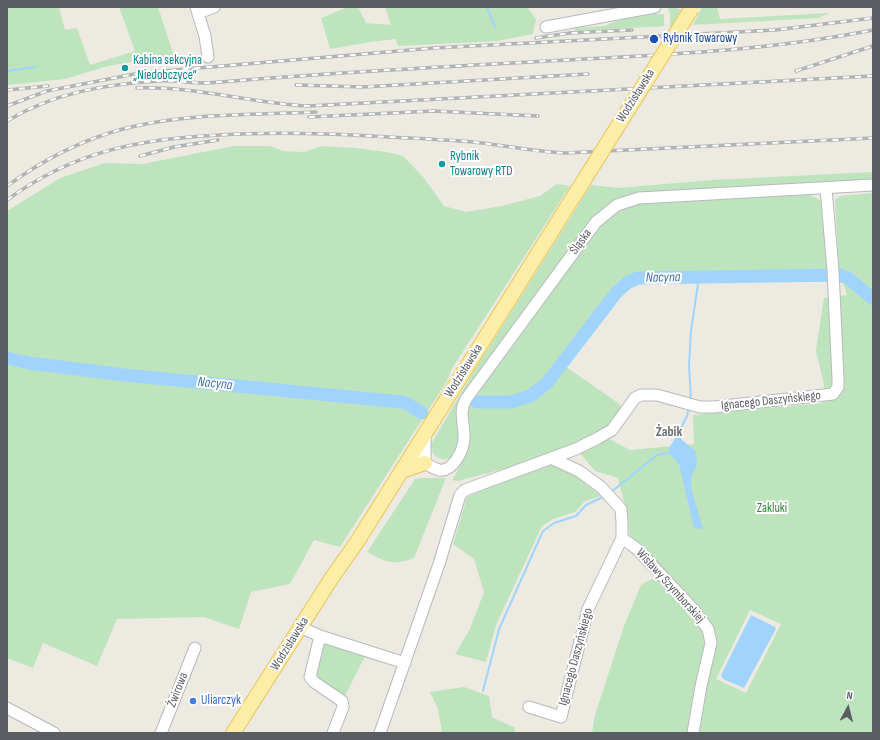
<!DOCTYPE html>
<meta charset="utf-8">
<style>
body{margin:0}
#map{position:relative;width:880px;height:740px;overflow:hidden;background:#eceae1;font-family:"Sofia Sans Condensed",sans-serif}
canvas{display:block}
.frame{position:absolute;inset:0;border:8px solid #5a5d62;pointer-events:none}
.north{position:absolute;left:828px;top:688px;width:40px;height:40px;-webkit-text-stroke:3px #fff;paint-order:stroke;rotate:7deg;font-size:11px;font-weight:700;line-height:16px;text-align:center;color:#5a5d62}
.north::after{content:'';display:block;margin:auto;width:14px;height:18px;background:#5a5d62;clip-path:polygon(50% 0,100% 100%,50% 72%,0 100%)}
</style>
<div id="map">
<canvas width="880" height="740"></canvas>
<div class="frame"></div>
<div class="north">N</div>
</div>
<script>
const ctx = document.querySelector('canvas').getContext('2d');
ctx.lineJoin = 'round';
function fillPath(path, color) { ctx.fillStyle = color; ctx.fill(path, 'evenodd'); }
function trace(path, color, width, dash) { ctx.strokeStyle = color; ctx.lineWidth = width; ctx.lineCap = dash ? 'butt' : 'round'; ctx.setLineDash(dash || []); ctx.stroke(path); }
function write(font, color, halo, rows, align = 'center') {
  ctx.font = font + ' "Sofia Sans Condensed",sans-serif'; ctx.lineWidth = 4; ctx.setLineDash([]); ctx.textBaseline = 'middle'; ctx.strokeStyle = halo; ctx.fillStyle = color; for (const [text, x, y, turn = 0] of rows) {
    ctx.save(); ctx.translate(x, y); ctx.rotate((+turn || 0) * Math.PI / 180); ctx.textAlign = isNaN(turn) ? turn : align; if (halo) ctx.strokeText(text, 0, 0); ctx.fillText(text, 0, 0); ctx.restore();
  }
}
fillPath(new Path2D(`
 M7,7H59L65,30L77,28L90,65L135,51L119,7H158L175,59L195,57L196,60L151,63L132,62L108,66L65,79L7,85Z
 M348,7H358L366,23L391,25L385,7H527L536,19L533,34L497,41L398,46L396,39L370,42L330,49L321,18Z
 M674,7L681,10L672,26H670V13L668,8Z
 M702,7H717L720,19L830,13L818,18L693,25Z
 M636,14H664V26L575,31V28L604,26Z
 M234,146H270L283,151L304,152L322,146L355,148L387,152L403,156L424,178L444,206L466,212L502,206L540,196L557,184L570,186L451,370L447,381L340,547L314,540L290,584L251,592L239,629L204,617L117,619L97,666L43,643L33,668L7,658V211L60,178L105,163L142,164Z
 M873,172V181L616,202L601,210L457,406C454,429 467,434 451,458L443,460L434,455L430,446L476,368L591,185L618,188L712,180Z
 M873,193V733H592L595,715L624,626L641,585L657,576L630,537L628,517L618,478L595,471L579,452L609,439L630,450L694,444L693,415L822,403L824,385L816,350L824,298L847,295L839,270L835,200L840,196ZM750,610L781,624L746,693L716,679Z
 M807,194L824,202L829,272L784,273L786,278L637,280L625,288L554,378L544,388L510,400L509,399H474L587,243L606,220L623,207L651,201Z
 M565,366L618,403L622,408L609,428L591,437L538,460L458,481L452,480C460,466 470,452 470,436C470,423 464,419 469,405C515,404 537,409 565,366Z
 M548,462L569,471L601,496L585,501L575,512L553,519L542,526L496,625L486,662L455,654L470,629L484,592L474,559L453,544L467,497Z
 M421,478H446L414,558C393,566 386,562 367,552L415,479Z
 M321,640L366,654L344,698L315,680Z
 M464,687L489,696L492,717L515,728L514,733H442L438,709L430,692Z`), '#bee4be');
fillPath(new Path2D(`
 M679,432L682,440L696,452L697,465L692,475L691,487L703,529L694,528L679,464L669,453V448Z
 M751,615L775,627L776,629L744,688L723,679L721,675Z`), '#a1d4fc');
trace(new Path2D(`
 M487,7L495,27
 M7,71L36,67
 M691,401L689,365L691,331L699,277
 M679,432L687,416L689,407
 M610,493L657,455L669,453
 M483,691L499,629L543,531L554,523L576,516L586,505L605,496`), '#a1d4fc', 2);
trace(new Path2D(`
 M7,358L29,363L124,375L401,402L406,403L422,413
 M476,402H511L530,396L547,383L616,293L627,283L638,278L839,275L848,278L873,299`), '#a1d4fc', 13);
const minor = new Path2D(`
 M196,7L205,36L208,57
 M198,13L214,7
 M546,27L655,7
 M425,434V463
 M419,460C425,463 432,468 439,470C453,472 463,451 464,439C465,424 458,413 466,399L596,222L617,205L639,198L873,185
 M622,538L637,549L694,610L708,629L711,643L701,686L693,733
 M300,627L320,636L405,663
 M320,636L310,677L314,682L342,701L343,707L333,733
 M529,707L561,717L588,609L622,538V522L621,509L601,487L579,471L551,458
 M7,708L54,733
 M161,733L195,648
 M380,733L439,564L460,495L465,490L576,449L598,438L612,430L635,398L641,395H657L700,407H714L833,394L838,387V379L833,270L826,188`);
const major = new Path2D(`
 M402,471L425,463
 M233,733L331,579L357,542L574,196`);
trace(minor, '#b7b9be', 13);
trace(major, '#ecc45a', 16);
trace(minor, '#fff', 11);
trace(major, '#fceea6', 14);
const rail = new Path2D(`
 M536,38L570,33L632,30
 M796,71L873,46
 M296,85L363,87L588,74
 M137,88C195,86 251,103 308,106L873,76
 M7,90L48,86
 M7,106L47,91L140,73L434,48L775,30L873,18
 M309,117L433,111L538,116
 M7,121C53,93 106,84 159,81C175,80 191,83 207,83C220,82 233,81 246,80C359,71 472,65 585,59C682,54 777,49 873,30
 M140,156L174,147L218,140
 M7,186C43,160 81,140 123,129C183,113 254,115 316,112
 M7,200C74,151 139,139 220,135C272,132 318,133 370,136C405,138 439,139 473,142C504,145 534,152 566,153L873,138`);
trace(rail, '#b2b3b3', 3.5);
trace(rail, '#fff', 2, [6]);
const majorBridge = new Path2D(`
 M574,196L692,8`);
trace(majorBridge, '#ecc45a', 16, []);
trace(majorBridge, '#fceea6', 14);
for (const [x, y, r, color] of [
 [654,39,5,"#1a4fb4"],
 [125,68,4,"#0f9aa8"],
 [442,164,4,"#0f9aa8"],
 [193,701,4,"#3f7fe0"]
]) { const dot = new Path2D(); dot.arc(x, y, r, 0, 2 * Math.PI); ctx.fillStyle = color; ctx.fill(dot); trace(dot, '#fff', 1.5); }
write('13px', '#164399', '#fff', [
 ["Rybnik Towarowy",663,39]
], 'left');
write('13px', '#0d838f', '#fff', [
 ["Kabina sekcyjna",133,61],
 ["„Niedobczyce”",133,76],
 ["Rybnik",450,157],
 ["Towarowy RTD",450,172]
], 'left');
write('13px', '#5a5d62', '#fff', [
 ["Wodzisławska",636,96,-58],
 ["Śląska",581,242,-54],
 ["Wodzisławska",464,371,-58],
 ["Ignacego Daszyńskiego",771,401,-6],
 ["Wisławy Szymborskiej",670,586,48],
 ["Wodzisławska",290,644,-58],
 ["Ignacego Daszyńskiego",576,657,-75],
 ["Żwirowa",178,690,-69]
]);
write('13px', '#37833b', '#fff', [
 ["Zakluki",772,509]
]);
write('13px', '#366cbe', '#fff', [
 ["Uliarczyk",201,701]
], 'left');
write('italic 14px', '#4075ad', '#fff', [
 ["Nacyna",663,278,-1],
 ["Nacyna",215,384,6]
]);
write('bold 14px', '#6b6f74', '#fff', [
 ["Żabik",669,432]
]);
</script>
